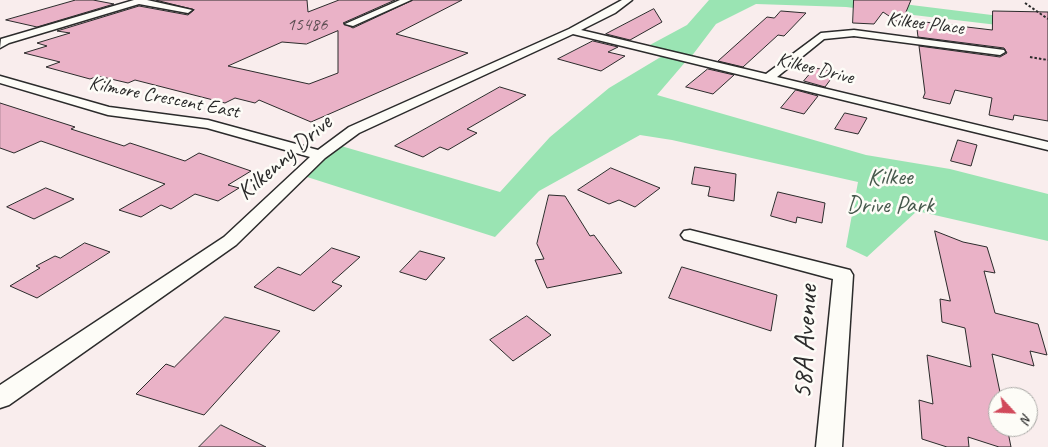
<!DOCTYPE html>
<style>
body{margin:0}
#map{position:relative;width:1048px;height:447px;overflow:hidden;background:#f9eded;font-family:Caveat,sans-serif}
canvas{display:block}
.north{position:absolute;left:988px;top:387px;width:50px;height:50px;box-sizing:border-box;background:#fdfcf7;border:1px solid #a9a8a5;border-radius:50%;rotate:115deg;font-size:14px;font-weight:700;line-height:20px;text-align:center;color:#2b2b2b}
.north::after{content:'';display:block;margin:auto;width:18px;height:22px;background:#d1495b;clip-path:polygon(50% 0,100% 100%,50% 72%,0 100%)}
</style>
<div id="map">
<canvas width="1048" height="447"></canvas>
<div class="north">N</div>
</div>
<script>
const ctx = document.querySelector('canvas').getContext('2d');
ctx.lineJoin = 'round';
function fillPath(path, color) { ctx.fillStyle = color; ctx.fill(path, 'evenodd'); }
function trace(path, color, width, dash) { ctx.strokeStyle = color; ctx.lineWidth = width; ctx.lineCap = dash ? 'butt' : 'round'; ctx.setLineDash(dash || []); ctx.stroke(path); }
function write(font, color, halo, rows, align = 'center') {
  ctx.font = font + ' Caveat,sans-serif'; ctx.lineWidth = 5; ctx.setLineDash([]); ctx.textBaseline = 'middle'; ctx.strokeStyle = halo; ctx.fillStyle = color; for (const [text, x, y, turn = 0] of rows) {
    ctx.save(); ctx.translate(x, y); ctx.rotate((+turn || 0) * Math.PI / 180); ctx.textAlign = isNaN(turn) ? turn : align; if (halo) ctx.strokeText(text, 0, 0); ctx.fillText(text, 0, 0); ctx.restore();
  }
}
fillPath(new Path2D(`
 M709,0H871L1048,22V31L846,7L756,4L716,24L691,57L648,46L687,25Z
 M664,55L687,60L657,95L866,155L950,169L1048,194V241L917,211L867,257L846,247L858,182L672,140L640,135L539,191L495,237L304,176L323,158L341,146L500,192L550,137L609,88Z`), '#9ae4b3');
const building = new Path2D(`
 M76,0H93L114,4L37,27L6,20Z
 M156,0H307L308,12L339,0H395L343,23L353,28L413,0H462L396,34L468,53L311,122L259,100L255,103L235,98L225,103L135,80L128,83L98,76L90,79L46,67L60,62L24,53L47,46L37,43L70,33L57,31L139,6L188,15L194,10ZM338,31V73L309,84L228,66L282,42L306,44Z
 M854,0H911L901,24L883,12L874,24L853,23Z
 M654,9L662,22L630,40L606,34Z
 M781,11L806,13L784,36L778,35L743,67L718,61L767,17L774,18Z
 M993,11L1048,12V121L1014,115L1013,120L989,115L992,98L955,90L950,104L923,98L925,93L919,46L1000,57L1007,53L1004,48L918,37L916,21L992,30Z
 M593,41L618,47L608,52L625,56L601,71L558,59Z
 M815,68L836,72L825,87L804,81Z
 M708,69L734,75L713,94L686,87Z
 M500,87L526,95L467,129L477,133L448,150L440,147L423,157L395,146Z
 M796,90L818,96L804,114L781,108Z
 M0,103L75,127L71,129L124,146L130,143L185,161L199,153L251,171L228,185L239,188L218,201L195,194L171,209L161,205L141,217L119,210L165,184L41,141L14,153L0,148Z
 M845,113L867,118L858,134L835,129Z
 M958,140L977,145L971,166L951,161Z
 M695,167L736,174L734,201L708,196L710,187L692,184Z
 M611,168L660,188L635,207L619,200L609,204L578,190Z
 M46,188L74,199L34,219L7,207Z
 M778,192L825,203L822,223L797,217L796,223L771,216Z
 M549,195L565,196L590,236L594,235L622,273L547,288L535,260L544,259L537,244Z
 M935,231L963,242L987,247L995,273L984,271L995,313L1038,324L1047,355L1030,351L1034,366L992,354L1001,397H998V427H1007L1011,447H999L968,437L969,447H947L922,439L919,400L933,404L927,355L971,367L965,328L942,322L940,299L950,301Z
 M85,243L110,252L37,298L10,286L40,268L36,266L55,256L60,258Z
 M332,248L360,257L332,282L342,286L314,311L254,287L278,267L300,275Z
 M420,251L445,258L426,280L400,272Z
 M682,267L777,295L771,331L669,298Z
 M527,316L551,335L513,361L490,340Z
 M225,317L280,331L204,415L136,394L166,364L174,367Z
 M221,425L266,447H199Z`);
fillPath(building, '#eab2c7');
trace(building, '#2b2b2b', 1);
const street = new Path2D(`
 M134,0H147L192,10L188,13L139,4L9,43L0,48L1,39Z
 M400,0H411L353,26L345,24Z
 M622,0H632L615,13L581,30L766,74L821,33L854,30L1004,50L1005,52L1000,55L854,36L824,39L777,77L1048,142V150L573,34L359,133L325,158L236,245L9,405L0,408V385L224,237L310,157L207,128L108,115L0,83V76L109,107L208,120L318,150L349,127L569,29Z
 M690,230L850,270L853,275L842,447H816L833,279L684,239L681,235L684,231Z`);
trace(street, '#2b2b2b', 3);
trace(new Path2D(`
 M1025,3L1048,19
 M1030,57L1048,60`), '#2b2b2b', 2, [2.5, 2]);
fillPath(street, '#fdfcf7');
write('18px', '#5b4d52', null, [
 ["15486",307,25]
]);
write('20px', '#2b2b2b', '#fdfcf7', [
 ["Kilkee Place",925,24,7],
 ["Kilkee Drive",815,69,14],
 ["Kilmore Crescent East",164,98,11]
]);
write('24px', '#2b2b2b', '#fdfcf7', [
 ["Kilkenny Drive",285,158,-41]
]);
write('24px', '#47594d', '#fdfcf7', [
 ["Kilkee",890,178],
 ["Drive Park",890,206]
]);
write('29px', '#2b2b2b', '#fdfcf7', [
 ["58A Avenue",806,342,-87]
]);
</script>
